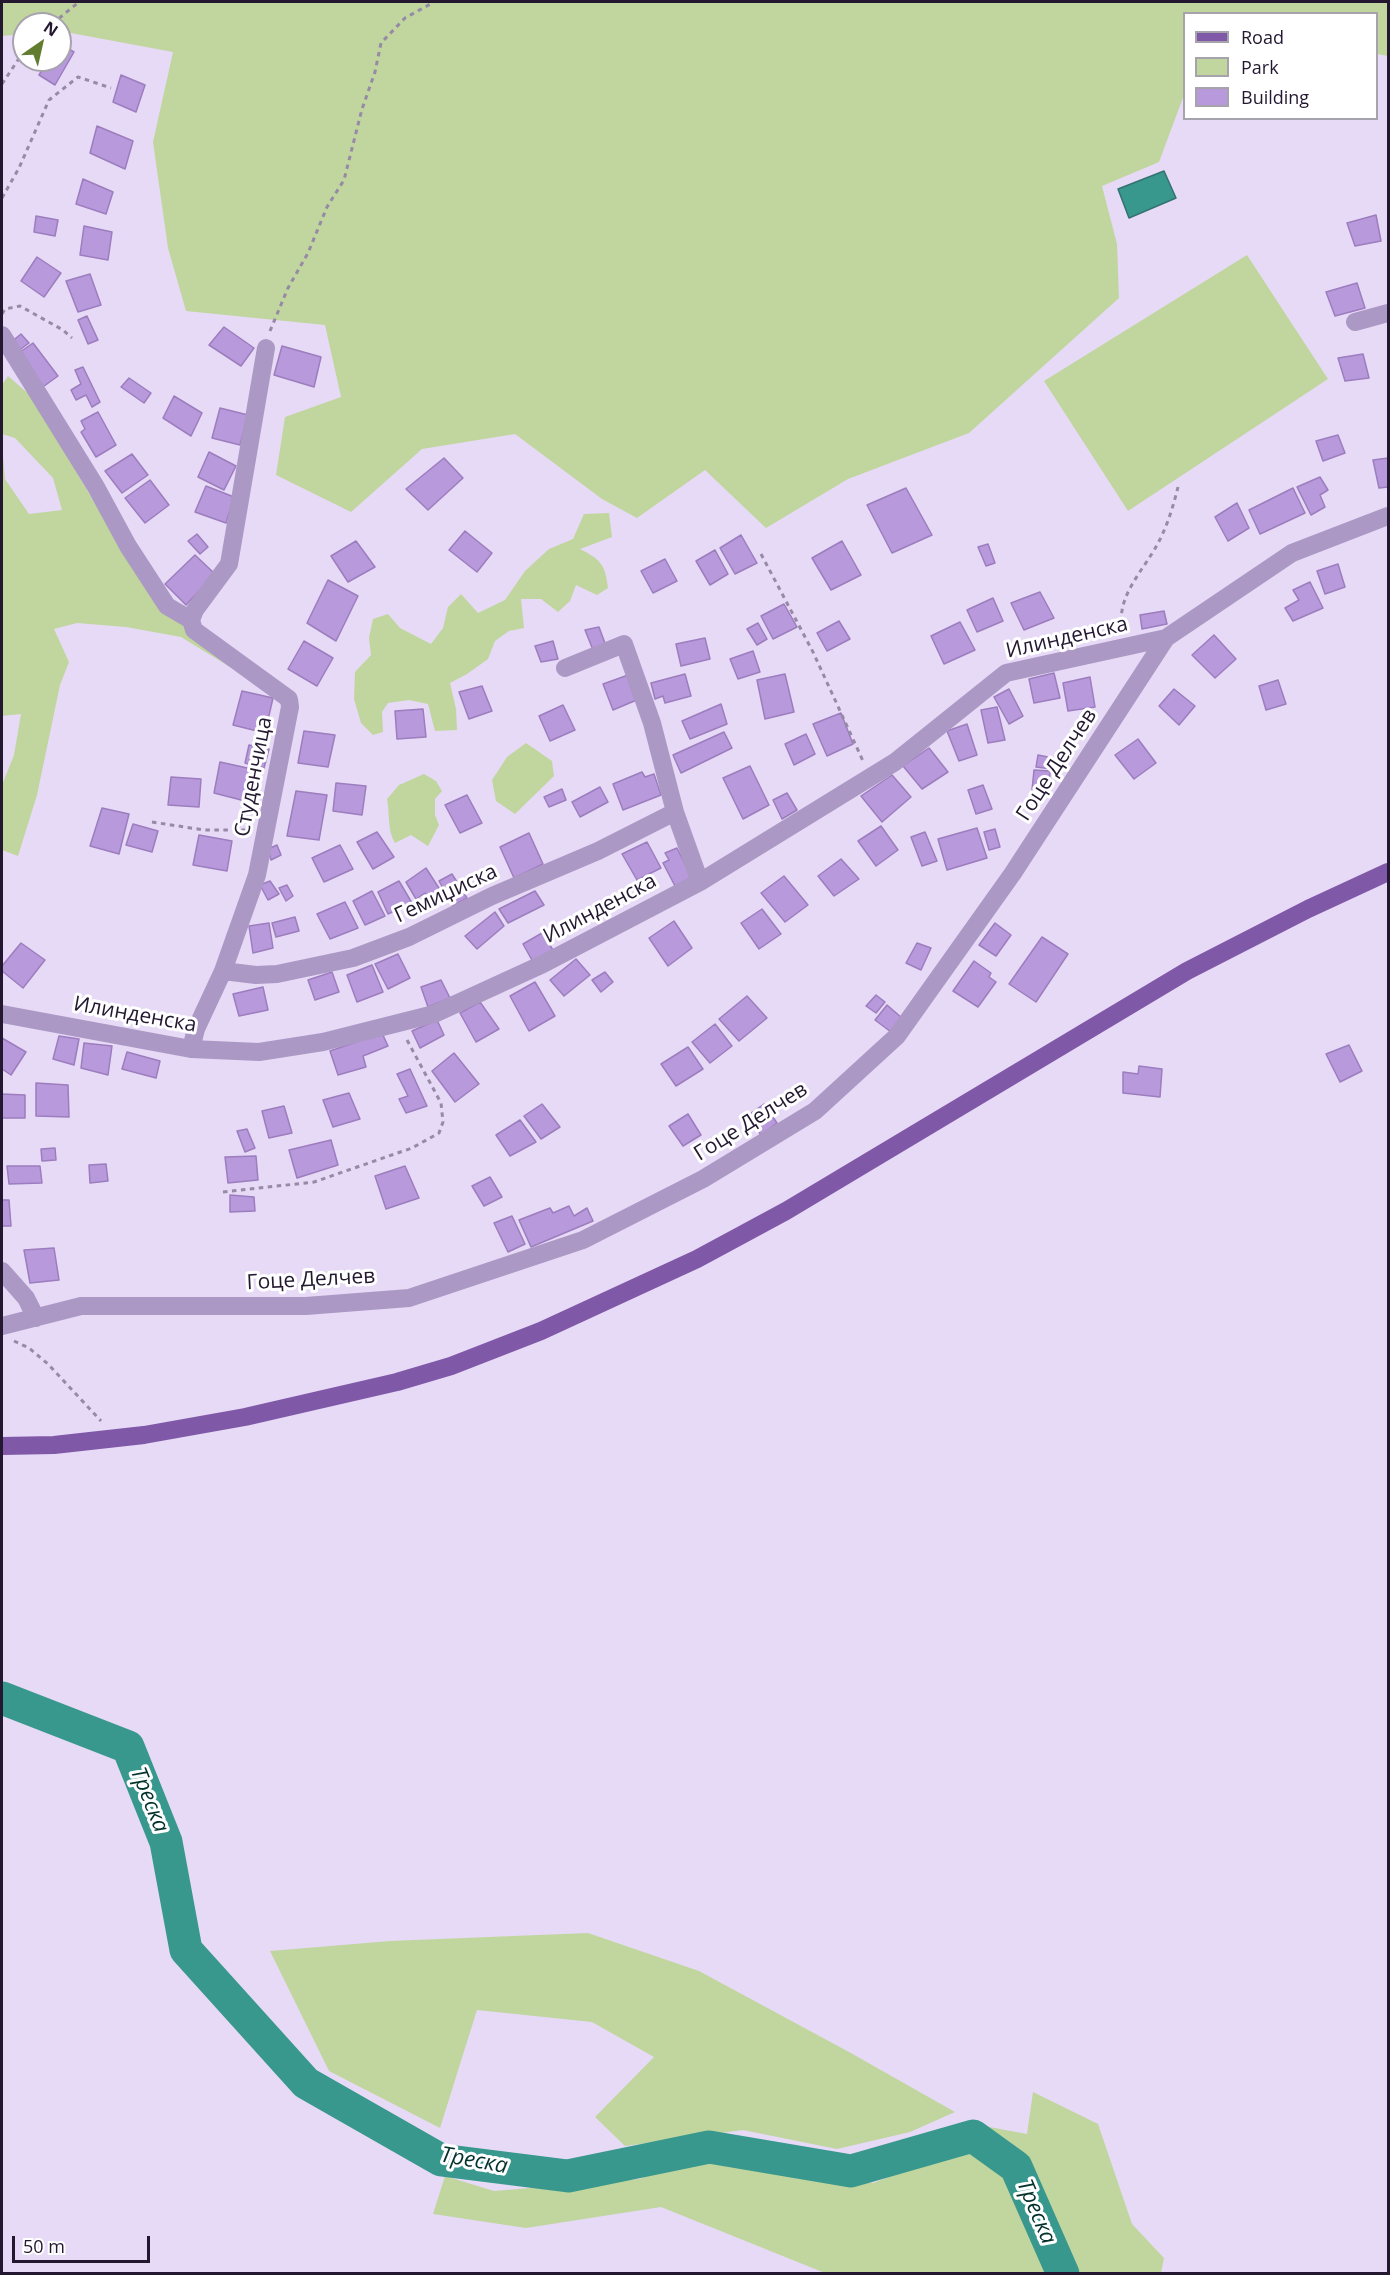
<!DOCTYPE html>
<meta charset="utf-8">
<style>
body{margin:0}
#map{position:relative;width:1390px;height:2275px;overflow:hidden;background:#e7daf6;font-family:"Open Sans",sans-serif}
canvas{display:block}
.frame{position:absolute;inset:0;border:3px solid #241831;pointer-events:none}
.legend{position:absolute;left:1183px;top:12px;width:195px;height:108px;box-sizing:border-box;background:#fff;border:2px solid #a7a3ad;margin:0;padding:8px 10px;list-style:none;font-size:18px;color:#241831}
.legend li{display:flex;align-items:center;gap:12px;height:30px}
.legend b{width:30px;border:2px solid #a7a3ad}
.north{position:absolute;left:12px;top:12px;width:60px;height:60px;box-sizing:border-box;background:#fff;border:2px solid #a7a3ad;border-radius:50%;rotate:34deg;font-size:16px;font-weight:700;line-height:24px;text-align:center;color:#241831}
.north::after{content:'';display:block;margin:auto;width:21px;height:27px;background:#637d30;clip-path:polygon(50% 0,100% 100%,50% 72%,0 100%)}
.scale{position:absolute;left:12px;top:2236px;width:138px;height:27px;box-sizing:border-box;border:3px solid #241831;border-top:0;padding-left:8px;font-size:18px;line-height:21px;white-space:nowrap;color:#241831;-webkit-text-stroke:4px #fff;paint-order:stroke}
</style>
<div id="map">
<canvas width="1390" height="2275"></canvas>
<div class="frame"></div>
<ul class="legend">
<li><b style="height:8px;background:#8058a8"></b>Road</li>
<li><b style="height:16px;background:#c0d69e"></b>Park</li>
<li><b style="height:16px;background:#b899dc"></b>Building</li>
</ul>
<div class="north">N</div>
<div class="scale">50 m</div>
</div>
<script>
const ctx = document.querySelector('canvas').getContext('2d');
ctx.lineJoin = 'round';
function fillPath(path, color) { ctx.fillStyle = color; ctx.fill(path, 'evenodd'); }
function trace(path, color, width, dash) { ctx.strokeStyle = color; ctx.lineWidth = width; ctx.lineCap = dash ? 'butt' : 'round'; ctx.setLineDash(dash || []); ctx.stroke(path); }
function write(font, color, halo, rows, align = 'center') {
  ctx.font = font + ' "Open Sans",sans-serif'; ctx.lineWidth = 6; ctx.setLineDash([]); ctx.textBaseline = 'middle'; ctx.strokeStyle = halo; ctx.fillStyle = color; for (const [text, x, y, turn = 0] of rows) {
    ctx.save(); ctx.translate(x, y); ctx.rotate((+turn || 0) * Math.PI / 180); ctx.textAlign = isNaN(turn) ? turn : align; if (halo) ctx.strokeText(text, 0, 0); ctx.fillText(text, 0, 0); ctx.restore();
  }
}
fillPath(new Path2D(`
 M2,2H1388V56L1377,54L1376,14H1184V95L1159,162L1102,186L1117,244L1119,298L969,433L848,479L766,528L705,470L637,518L602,499L515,434L422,449L351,512L276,475L285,417L341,397L325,325L186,311L168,248L153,142L173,52L60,31V24H24V34L2,36Z
 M1247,255L1328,379L1128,511L1044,381Z
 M8,376L31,396L149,594L230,667L181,637L126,627L77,623L54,629L69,662L60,685L37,795L18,856L2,850V785L14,755L21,714L2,716V443L5,479L29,514L62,510L53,478L15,438L2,434V385Z
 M609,513L612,537L580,549C601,560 605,564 608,588L597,595L576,585L570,601L558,612L541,599H521L524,628L509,631L495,641L488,659L467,674L450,683L456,709L457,730L435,731L428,704L409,700L388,703L382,712L383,732L373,735L361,723L354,699L355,672L371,655L369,638L373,619L388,614L400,628L431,644L443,628L448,607L461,594L478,613L505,600L525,571L549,549L573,539L584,514Z
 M526,743L552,761L554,776L515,814L496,801L492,780L507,757Z
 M424,774L436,781L442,791L435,799V815L439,825L428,846L411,835L395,843C387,830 390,814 387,799L399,785Z
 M588,1933L699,1971L849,2052L955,2112L910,2132L837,2149L743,2130L625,2146L595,2117L654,2057L592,2022L477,2010L440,2128L329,2071L270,1951L390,1941Z
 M1033,2092L1098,2124L1132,2224L1164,2258L1161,2273H825L661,2207L526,2228L433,2214L445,2176L494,2191L639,2179L690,2160L873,2183L948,2155L974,2127L984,2126L1027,2134Z`), '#c0d69e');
const water = new Path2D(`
 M1164,171L1176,198L1129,218L1118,189Z`);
fillPath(water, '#39988e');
trace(water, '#337272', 1.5);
trace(new Path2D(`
 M2,1698L128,1747L166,1842L186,1950L306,2083L441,2160L568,2176L709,2147L851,2171L973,2136L1016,2167L1063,2274`), '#39988e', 33);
const building = new Path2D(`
 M60,44L74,52L55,85L39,75L48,60H60Z
 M121,75L145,85L136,112L113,102Z
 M97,126L133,141L125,169L90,153Z
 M83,179L113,192L106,214L76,204Z
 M1376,215L1381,241L1355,246L1347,223Z
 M36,216L58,220L55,236L34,232Z
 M84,226L112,232L108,260L80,255Z
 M37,257L61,273L44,297L21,281Z
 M90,274L101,305L78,312L66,281Z
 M1357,283L1365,308L1335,316L1326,292Z
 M87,316L98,340L88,344L78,320Z
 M224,327L254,348L241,366L209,345Z
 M21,334L29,343L17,352L10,343Z
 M33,343L58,376L40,389L16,355Z
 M282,346L321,357L314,387L274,375Z
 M1363,354L1369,378L1345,381L1338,358Z
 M83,367L100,402L92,407L86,395L76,400L71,390L81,384L75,370Z
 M129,378L151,393L144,403L121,387Z
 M174,396L202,413L191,436L163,418Z
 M220,408L248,415L240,445L212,438Z
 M98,412L116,445L96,457L81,432L85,429L81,421Z
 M1338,435L1345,453L1323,461L1316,441Z
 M209,452L236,466L224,490L198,477Z
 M132,454L148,475L122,493L105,471Z
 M444,458L463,478L428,510L406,489Z
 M1388,458V487L1379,488L1373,460Z
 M1320,477L1328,490L1320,495L1325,507L1311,515L1297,487Z
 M150,480L169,505L145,523L125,498Z
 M206,486L234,497L226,523L195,512Z
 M906,488L932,535L892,553L867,505Z
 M1293,488L1305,513L1260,534L1249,510Z
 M1237,503L1249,528L1228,541L1215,517Z
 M465,531L492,553L477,572L449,550Z
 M197,534L208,547L200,554L188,541Z
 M741,535L757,563L735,574L720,548Z
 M356,541L375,567L348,582L331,556Z
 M842,541L861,575L831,590L812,558Z
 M988,544L995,563L986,566L978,547Z
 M715,550L728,574L710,585L696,561Z
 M195,555L215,574L186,605L165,584Z
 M665,559L677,581L653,593L641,571Z
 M1338,564L1345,587L1325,594L1317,571Z
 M328,580L358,596L336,641L307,623Z
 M1310,582L1323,608L1293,621L1285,608L1299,600L1293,590Z
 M1040,592L1054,618L1024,630L1011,603Z
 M993,598L1003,621L977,632L967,610Z
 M784,604L797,627L773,639L761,616Z
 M1164,611L1167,624L1142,629L1140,615Z
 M839,621L850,639L827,651L817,633Z
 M960,622L975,650L944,664L931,636Z
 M758,623L767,639L757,645L747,629Z
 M599,627L606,646L593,650L585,630Z
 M1214,635L1236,659L1215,678L1192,655Z
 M705,638L710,659L681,666L676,644Z
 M304,641L333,658L317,686L288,669Z
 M553,641L558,659L541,662L535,646Z
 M753,651L760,672L738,679L730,659Z
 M1054,673L1060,698L1034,703L1029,679Z
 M631,674L639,699L613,710L603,684Z
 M685,674L691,696L665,703L663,696L655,699L651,683Z
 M785,674L794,712L765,719L757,680Z
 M1090,677L1095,707L1068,711L1063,683Z
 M1278,680L1286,704L1266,710L1259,686Z
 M482,686L492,711L469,719L459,692Z
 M1009,689L1023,716L1009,724L994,697Z
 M1174,689L1195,706L1179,725L1159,706Z
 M242,691L273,698L265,733L233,725Z
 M721,704L727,724L690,739L682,721Z
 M563,705L575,730L550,741L539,716Z
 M997,707L1005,740L988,743L981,710Z
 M423,709L426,737L397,739L395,711Z
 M841,713L853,744L827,756L813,724Z
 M967,724L977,755L959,761L947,731Z
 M304,731L335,735L328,767L298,763Z
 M724,732L732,748L681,773L673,755Z
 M806,734L815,754L794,765L785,744Z
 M1138,739L1156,763L1134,779L1115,755Z
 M249,745L269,749L264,768L245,763Z
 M929,748L948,772L922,789L903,766Z
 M1038,755L1053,758L1052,769L1036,767Z
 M220,762L252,769L245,801L214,793Z
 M750,766L769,805L743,819L723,778Z
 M1034,770L1050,771L1049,792L1032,790Z
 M642,772L645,777L654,774L661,795L623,810L613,784Z
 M892,775L911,797L882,822L861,796Z
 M171,777L201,779L199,807L168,805Z
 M336,783L366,786L362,815L333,811Z
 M983,785L992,809L976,814L968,790Z
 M600,787L608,802L580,817L572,802Z
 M562,789L566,800L549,807L544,797Z
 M296,791L327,795L319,840L287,836Z
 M787,793L797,810L782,819L773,800Z
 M467,795L482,823L460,833L445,805Z
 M102,808L129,814L119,854L90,846Z
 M133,824L158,831L152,852L126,845Z
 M881,826L898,850L876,866L858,841Z
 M977,828L987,858L947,870L938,839Z
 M995,829L1000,847L989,850L984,832Z
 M377,832L394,857L373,869L357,842Z
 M925,832L937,861L922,866L911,837Z
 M529,833L543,864L514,878L500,847Z
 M199,835L232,841L227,871L193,865Z
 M647,842L661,868L637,880L622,854Z
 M277,845L281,855L271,860L268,849Z
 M340,845L353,869L324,882L312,858Z
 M677,848L692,878L675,886L663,863L669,860L665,853Z
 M841,859L859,879L834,896L818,876Z
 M426,868L444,896L432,903L425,893L416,899L406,882Z
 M452,874L467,898L453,906L439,881Z
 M784,876L808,905L785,922L761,893Z
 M270,881L279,894L268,900L260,885Z
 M399,881L412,903L388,914L378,892Z
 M287,885L293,896L286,901L279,888Z
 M372,891L385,916L365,925L353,901Z
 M535,891L544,905L508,923L499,909Z
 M345,902L358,928L330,939L317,914Z
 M762,909L781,934L759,949L741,923Z
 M495,912L504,926L477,949L465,936Z
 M295,917L299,931L276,937L272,923Z
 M674,921L692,948L668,966L649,938Z
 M269,923L273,948L253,953L249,926Z
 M995,923L1011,935L996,956L979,945Z
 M542,933L553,950L533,962L523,944Z
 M1042,937L1068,954L1036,1002L1009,984Z
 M21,943L45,960L23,988L2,971V966Z
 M917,943L931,948L921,970L906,963Z
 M398,954L410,978L388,989L375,964Z
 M576,959L590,975L564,996L550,980Z
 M974,961L991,973L989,977L996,982L978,1007L953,991Z
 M372,965L383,992L357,1002L347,975Z
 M332,972L339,992L315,1000L308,980Z
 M605,972L613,982L601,992L592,980Z
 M441,980L450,998L428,1007L421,987Z
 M535,982L555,1016L529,1031L510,996Z
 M263,987L268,1010L239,1016L233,994Z
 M876,995L885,1002L876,1013L866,1006Z
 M747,996L767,1018L739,1041L719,1019Z
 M480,1002L499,1029L476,1042L460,1013Z
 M887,1005L902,1018L891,1032L875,1020Z
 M437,1020L444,1035L420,1048L412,1031Z
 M715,1024L732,1046L710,1063L692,1042Z
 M382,1033L388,1046L363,1056L366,1067L338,1075L330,1051Z
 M59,1036L79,1039L74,1065L53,1059Z
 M2,1038L26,1052L11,1075L2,1069Z
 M84,1043L112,1046L108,1075L81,1068Z
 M1349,1045L1362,1071L1340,1082L1326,1054Z
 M688,1047L703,1069L676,1086L661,1064Z
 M127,1052L160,1061L156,1078L122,1069Z
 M454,1053L479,1084L455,1102L432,1071Z
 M1139,1066L1162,1069L1160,1097L1123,1093V1072L1138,1074Z
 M410,1069L427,1106L406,1113L399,1099L408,1096L397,1074Z
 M36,1083L68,1085L69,1117L36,1116Z
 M349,1093L360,1119L333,1127L323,1100Z
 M2,1094L25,1095V1118H2Z
 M542,1104L560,1127L541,1139L524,1116Z
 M764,1104L777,1123L761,1135L747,1116Z
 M284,1106L292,1133L269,1138L262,1111Z
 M688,1114L701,1135L683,1146L669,1126Z
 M520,1120L536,1142L510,1156L496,1135Z
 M247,1129L255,1148L245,1152L237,1131Z
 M331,1140L338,1165L297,1178L289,1150Z
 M55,1148L56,1160L42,1161L41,1149Z
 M256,1156L258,1180L228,1183L225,1157Z
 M106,1164L108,1181L90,1183L89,1165Z
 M7,1166H40L42,1183L9,1184Z
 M405,1166L419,1198L386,1209L375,1176Z
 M490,1177L502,1197L484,1206L472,1186Z
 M230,1195L254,1197L255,1211L230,1212Z
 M2,1200H9L11,1226H2Z
 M569,1206L574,1216L587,1208L593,1221L531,1247L519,1220L550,1208L553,1213Z
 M512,1216L525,1244L508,1252L494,1223Z
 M54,1248L59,1280L30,1283L24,1250Z`);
fillPath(building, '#b899dc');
trace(building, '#9c7dbe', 1.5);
trace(new Path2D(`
 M52,24L79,2
 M2,84L24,51
 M2,198L19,168L49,100L78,77L111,88
 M2,314L5,309L20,306L63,330L72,338
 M270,331L288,288L308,253L327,207L344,180L362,109L375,72L381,43L405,18L434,2
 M761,554L813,652L863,761
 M1123,631C1114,599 1143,571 1157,545C1167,527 1173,507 1178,487
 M152,822L204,830H248
 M223,1192L314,1182L412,1148L439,1133L443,1122L441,1103L407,1040
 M14,1341L29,1348L48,1364L101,1421`), '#968aa5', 3, [4.5, 4.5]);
trace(new Path2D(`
 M1355,322L1388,313
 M2,335L96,487L128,546L167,606L191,620
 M565,668L624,644L652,723L675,812L700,882
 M223,971L256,975L277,974L353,958L409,937L492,896L598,851L675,812
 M2,1014L191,1049L259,1052L323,1042L434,1014L543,964L700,882L895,762L1006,673L1166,638
 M191,1049L196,1029L223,971L257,875L290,707L289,699L194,630L191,620L195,610L229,564L266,348
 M2,1271L26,1298L36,1318
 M2,1326L81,1306H306L409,1298L583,1240L703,1179L815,1111L897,1036L1013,873L1166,638L1292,553L1388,516`), '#ac98c4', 18);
trace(new Path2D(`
 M2,1446L54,1445L144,1435L245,1417L397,1382L451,1366L541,1331L697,1259L786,1211L1187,971L1308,909L1388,872`), '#8058a8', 18);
write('21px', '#241831', '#fff', [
 ["Илинденска",1067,638,-13],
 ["Гоце Делчев",1057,765,-57],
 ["Студенчица",254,777,-79],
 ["Гемиџиска",446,894,-25],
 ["Илинденска",600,909,-28],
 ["Илинденска",135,1015,10],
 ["Гоце Делчев",751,1122,-32],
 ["Гоце Делчев",311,1280,-3]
]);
write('italic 22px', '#03322d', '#fff', [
 ["Треска",149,1800,68],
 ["Треска",474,2161,10],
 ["Треска",1036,2212,67]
]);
</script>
